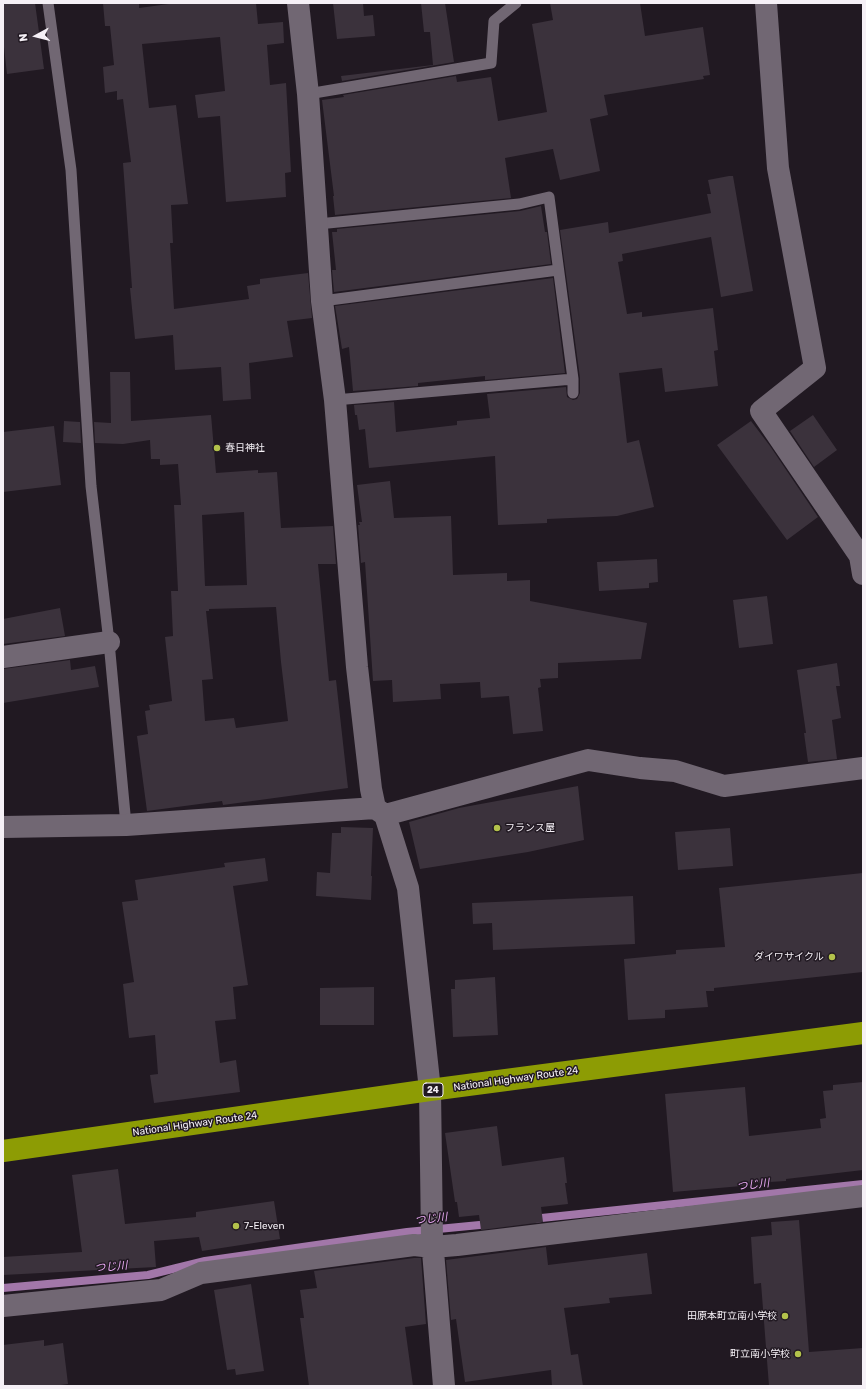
<!DOCTYPE html>
<meta charset="utf-8">
<style>
body{margin:0}
#map{position:relative;width:866px;height:1389px;overflow:hidden;background:#211922;font-family:Rubik,sans-serif}
canvas{display:block}
.frame{position:absolute;inset:0;border:4px solid #f5f0f6;pointer-events:none}
.north{position:absolute;left:16px;top:16px;width:40px;height:40px;-webkit-text-stroke:3px #211922;paint-order:stroke;rotate:263deg;font-size:11px;font-weight:700;line-height:16px;text-align:center;color:#f5f0f6}
.north::after{content:'';display:block;margin:auto;width:14px;height:18px;background:#f5f0f6;clip-path:polygon(50% 0,100% 100%,50% 72%,0 100%)}
</style>
<div id="map">
<canvas width="866" height="1389"></canvas>
<div class="frame"></div>
<div class="north">N</div>
</div>
<script>
const ctx = document.querySelector('canvas').getContext('2d');
ctx.lineJoin = 'round';
function trace(path, color, width, dash) { ctx.strokeStyle = color; ctx.lineWidth = width; ctx.lineCap = dash ? 'butt' : 'round'; ctx.setLineDash(dash || []); ctx.stroke(path); }
function fillPath(path, color) { ctx.fillStyle = color; ctx.fill(path, 'evenodd'); }
function write(font, color, halo, rows, align = 'center') {
  ctx.font = font + ' Rubik,"Noto Sans JP",sans-serif'; ctx.lineWidth = 3; ctx.setLineDash([]); ctx.textBaseline = 'middle'; ctx.strokeStyle = halo; ctx.fillStyle = color; for (const [text, x, y, turn = 0] of rows) {
    ctx.save(); ctx.translate(x, y); ctx.rotate((+turn || 0) * Math.PI / 180); ctx.textAlign = isNaN(turn) ? turn : align; if (halo) ctx.strokeText(text, 0, 0); ctx.fillText(text, 0, 0); ctx.restore();
  }
}
trace(new Path2D(`
 M532,1219L863,1184
 M3,1288L148,1275L205,1261L407,1232L490,1224`), '#a277a9', 8);
fillPath(new Path2D(`
 M3,3H35L44,69L7,74L3,38Z
 M103,3H139V8L176,3H256L258,24L283,22L284,43L267,45L270,85L286,83L291,172L285,173L286,197L226,202L220,116L198,118L195,95L225,91L220,37L142,44L149,108L176,105L188,204L171,205L173,243H170L174,309L249,299L247,286L260,284V279L308,273L312,318L287,321L293,357L249,363L251,399L223,401L221,367L175,370L173,335L135,339L130,288H132L123,163L131,162L123,99L117,100V91L105,93L103,67L114,65L110,26H105Z
 M333,3H363L364,16L373,15L375,36L337,39Z
 M421,3H445L454,62L342,81L341,76L433,65L430,32H424Z
 M550,3H640L645,36L703,27L710,75L703,76L704,79L604,95L608,115L590,119L600,171L560,180L553,149L505,158L511,198L335,215L333,196H334L322,100L344,97L343,95L456,76L457,82L491,77L498,121L547,112L532,24L553,20Z
 M729,176H733L753,291L721,297L711,237L622,254L623,261L618,262L627,314L642,312V317L713,308L718,350L714,351L718,386L665,392L662,368L619,373L627,443L639,440L654,507L617,516L547,519V523L498,525L495,456L369,468L365,429L359,430L357,415H355L354,405L394,402L396,432L457,425V421L490,418L487,394L566,387L567,397L573,400L577,399L580,393V378L560,230L608,222L609,233L711,213L707,194H711L708,180Z
 M541,206L545,232H547L551,264L334,292L332,270H336L332,232H337V229L520,211Z
 M553,278L565,373L485,380V376L418,383V386L353,391L349,347L342,349L335,306Z
 M110,372H130L131,421L211,415L216,473L258,470V473L277,472L281,528L333,526L336,564H318L329,681L336,680L348,788L223,805L222,801L147,811L137,736L148,734L145,711L150,710L149,705L172,701L165,637L173,636L171,591H178L174,505H181L178,464L160,465V459H151L150,440L123,444L95,443L94,422L111,423ZM244,512L247,585L205,586L202,515ZM276,607L281,662L288,721L236,728L234,718L205,721L202,680L213,679L206,611H209V609Z
 M813,415L837,450L814,467L790,431Z
 M64,421L80,422L81,443L63,442Z
 M751,421L770,446L818,517L787,540L717,445Z
 M54,426L61,485L3,492V432Z
 M390,481L394,518L451,516L453,575L507,573V581L530,580V601L647,623L641,659L558,663V678L540,679L541,687L538,688L543,731L513,734L509,696L481,698L480,682L440,684L441,699L393,702L392,680L373,681L365,562L361,563L358,525H360L359,522H362L357,485Z
 M657,559L658,582L649,583V588L599,591L597,562Z
 M767,596L773,644L739,648L733,600Z
 M60,608L65,636L3,644V619Z
 M70,660L71,670L95,666L99,687L3,703V669Z
 M837,663L840,686H836L841,718L832,720L837,759L808,762L804,733H806L797,670Z
 M578,786L584,840L528,852L420,869L409,822L459,808Z
 M341,827L373,828L371,876H372L371,900L316,896L317,872L330,873L332,833H341Z
 M730,828L733,866L678,870L675,832Z
 M265,858L268,881L233,886L248,985L233,987L236,1019L215,1021L220,1063L236,1060L240,1092L154,1103L150,1075L158,1074L155,1035L129,1038L123,984L134,982L122,902L138,900L135,880L225,867L224,863Z
 M863,873V972L714,988V991H706L708,1007L665,1010V1018L628,1020L624,959L676,954V950L725,947L719,888Z
 M633,896L635,944L493,950L492,923L473,924L472,903Z
 M495,977L498,1035L453,1037L451,989H455V980Z
 M374,987V1025H320V988Z
 M863,1082V1170L786,1179V1181L753,1183V1185L673,1192L665,1094L745,1087L749,1136L821,1128L820,1119L826,1118L823,1091L833,1090V1085Z
 M497,1126L502,1166L564,1157L567,1183H565L568,1204L541,1207L543,1222L481,1230L479,1215L459,1217L457,1202H455L445,1133Z
 M118,1169L125,1224L196,1217V1212L274,1201L280,1239L202,1251L199,1237L154,1241L156,1267L3,1275V1257L82,1252L72,1175Z
 M799,1220L809,1352L863,1348V1386H769L761,1283L754,1284L751,1237L772,1235L771,1222Z
 M546,1247L548,1265L647,1253L652,1294L609,1298L610,1303L564,1308L571,1355L578,1354L583,1386H552L551,1370L465,1382L456,1319L451,1320L446,1260Z
 M414,1258H421L426,1324L405,1327L413,1386H309L300,1318H304L300,1290L317,1288L314,1271Z
 M251,1284L264,1371L236,1375L235,1369L227,1370L214,1290Z
 M44,1340V1346L63,1343L68,1384L54,1386H3V1345Z`), '#3b323c');
trace(new Path2D(`
 M48,3L71,170L91,486L109,642L126,825
 M308,94L491,63L494,21L516,3
 M318,224L519,204L549,197L573,379V393
 M322,301L558,270
 M335,400L573,379`), '#716773', 11);
trace(new Path2D(`
 M298,3L308,94L322,301L335,400L357,667L371,789L375,808L385,815L408,888L430,1090L432,1239L444,1386
 M766,3L778,168L815,368L761,411L860,556L863,574
 M3,657L109,642
 M385,815L588,760L640,768L675,771L724,786L863,768
 M3,827L126,825L375,808
 M3,1306L161,1290L201,1273L414,1245L433,1247L457,1245L863,1196`), '#716773', 22);
trace(new Path2D(`
 M3,1151L430,1090L863,1033`), '#8d9c04', 22);
for (const [x, y, r, color] of [
 [217,448,4,"#b3c24b"],
 [497,828,4,"#b3c24b"],
 [832,957,4,"#b3c24b"],
 [236,1226,4,"#b3c24b"],
 [785,1316,4,"#b3c24b"],
 [798,1354,4,"#b3c24b"]
]) { const dot = new Path2D(); dot.arc(x, y, r, 0, 2 * Math.PI); ctx.fillStyle = color; ctx.fill(dot); trace(dot, '#211922', 1.5); }
for (const [x, y, w] of [
 [433,1090,20]
]) { const box = new Path2D(); box.roundRect(x - w / 2, y - 7, w, 14, 3); ctx.fillStyle = '#211922'; ctx.fill(box); trace(box, '#f5f0f6', 1); }
write('bold 9px', '#f5f0f6', null, [
 ["24",433,1090]
]);
write('10px', '#f5f0f6', '#211922', [
 ["春日神社",225,448],
 ["フランス屋",505,828],
 ["ダイワサイクル",824,957,"right"],
 ["7-Eleven",244,1226],
 ["田原本町立南小学校",777,1316,"right"],
 ["町立南小学校",790,1354,"right"]
], 'left');
write('10px', '#f5f0f6', '#211922', [
 ["National Highway Route 24",516,1079,-8],
 ["National Highway Route 24",195,1124,-8]
]);
write('italic 11px', '#eaaaf5', '#211922', [
 ["つじ川",753,1185,-6],
 ["つじ川",431,1219,-6],
 ["つじ川",111,1267,-5]
]);
</script>
